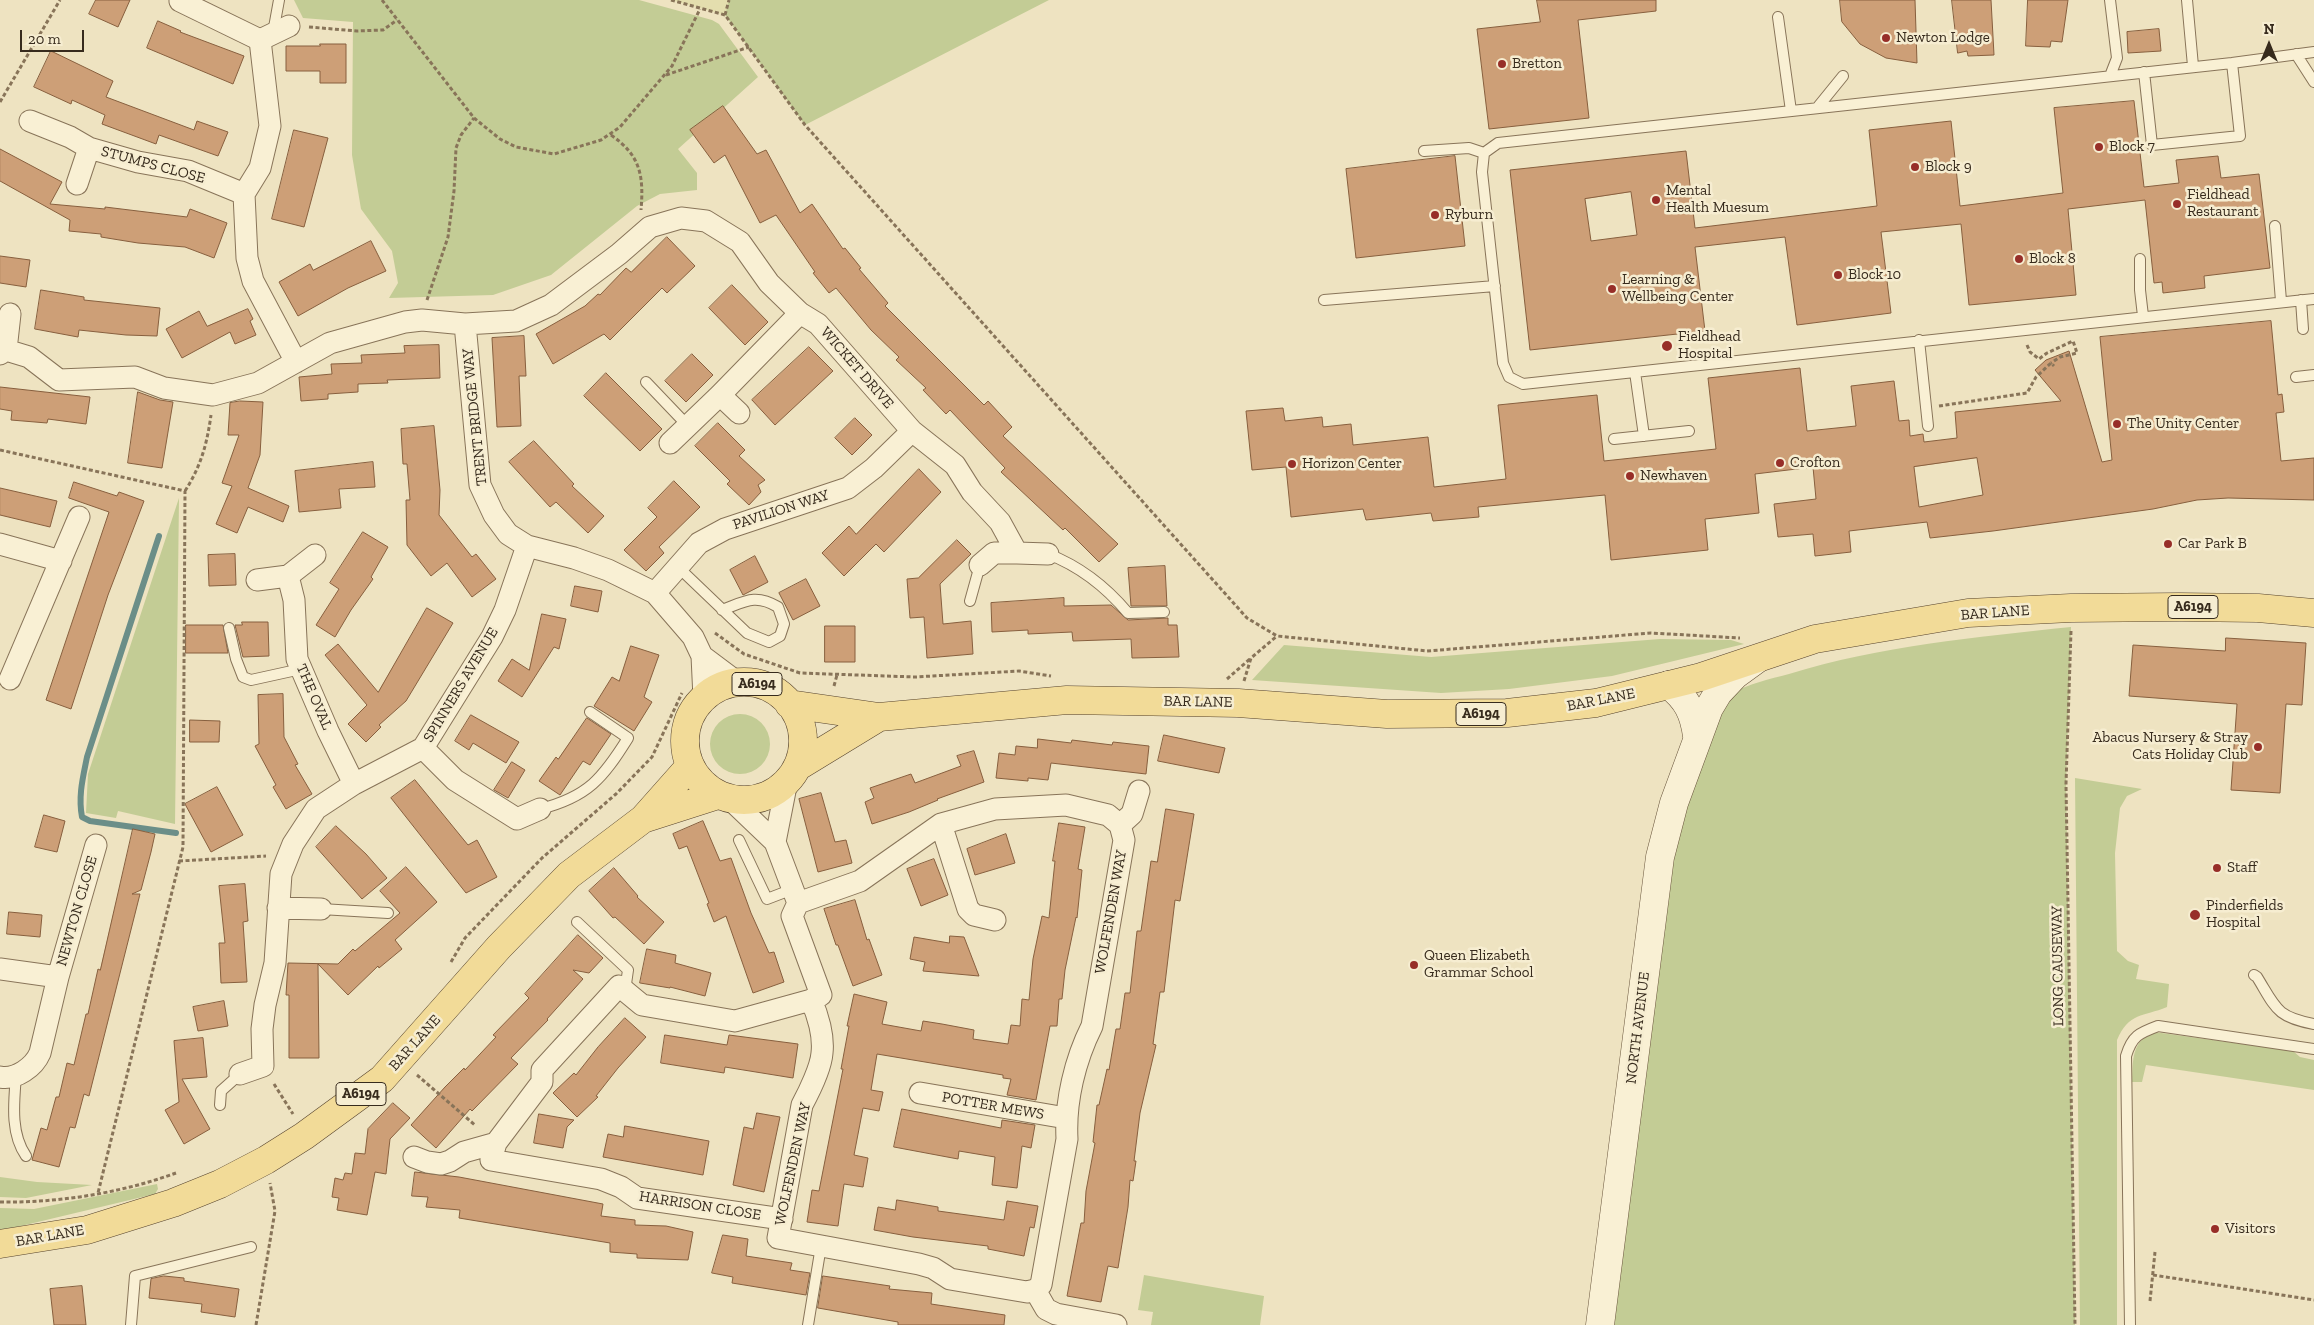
<!DOCTYPE html>
<style>
body{margin:0}
#map{position:relative;width:2314px;height:1325px;overflow:hidden;background:#eee3c1;font-family:"Zilla Slab",serif}
canvas{display:block}
.north{position:absolute;left:2244px;top:20px;width:50px;height:50px;-webkit-text-stroke:4px #f6edd1;paint-order:stroke;rotate:0deg;font-size:14px;font-weight:700;line-height:20px;text-align:center;color:#372b1d}
.north::after{content:'';display:block;margin:auto;width:18px;height:22px;background:#372b1d;clip-path:polygon(50% 0,100% 100%,50% 72%,0 100%)}
.scale{position:absolute;left:20px;top:30px;width:64px;height:22px;box-sizing:border-box;border:2px solid #372b1d;border-top:0;padding-left:6px;font-size:15px;line-height:18px;white-space:nowrap;color:#372b1d;-webkit-text-stroke:4px #f6edd1;paint-order:stroke}
</style>
<div id="map">
<canvas width="2314" height="1325"></canvas>
<div class="north">N</div>
<div class="scale">20 m</div>
</div>
<script>
const ctx = document.querySelector('canvas').getContext('2d');
ctx.lineJoin = 'round';
function fillPath(path, color) { ctx.fillStyle = color; ctx.fill(path, 'evenodd'); }
function trace(path, color, width, dash) { ctx.strokeStyle = color; ctx.lineWidth = width; ctx.lineCap = dash ? 'butt' : 'round'; ctx.setLineDash(dash || []); ctx.stroke(path); }
function write(font, color, halo, rows, align = 'center') {
  ctx.font = font + ' "Zilla Slab",serif'; ctx.lineWidth = 5; ctx.setLineDash([]); ctx.textBaseline = 'middle'; ctx.strokeStyle = halo; ctx.fillStyle = color; for (const [text, x, y, turn = 0] of rows) {
    ctx.save(); ctx.translate(x, y); ctx.rotate((+turn || 0) * Math.PI / 180); ctx.textAlign = isNaN(turn) ? turn : align; if (halo) ctx.strokeText(text, 0, 0); ctx.fillText(text, 0, 0); ctx.restore();
  }
}
fillPath(new Path2D(`
 M671,0H729L725,15Z`), '#e4deae');
fillPath(new Path2D(`
 M294,0H639L712,20L719,24L758,77L678,149L697,173V190L660,194L637,206L551,275L493,295L389,298L398,283L392,251L361,209L352,155L353,22L303,18Z
 M729,0H1049L805,125L725,15Z
 M179,498L175,824L118,811L116,818L86,813L88,774Z
 M2071,627L2066,784L2075,1325H1612L1677,829L1696,758L1731,693C1750,684 1769,679 1789,674C1880,646 1976,637 2071,627Z
 M1660,639L1731,640L1744,644L1612,676L1509,689L1441,693L1252,680L1284,645L1431,657Z
 M710 744a30 30 0 1 1 60 0a30 30 0 1 1-60 0Z
 M2075,778L2142,789L2127,796L2120,808L2115,853L2117,951L2128,961L2139,965L2136,979L2169,984L2167,1007C2143,1017 2129,1012 2117,1040V1325H2080Z
 M2154,1032L2293,1051L2300,1057L2314,1060V1090L2146,1065L2142,1082H2132C2133,1061 2131,1041 2154,1032Z
 M0,1177L37,1182L92,1185L26,1198L0,1197Z
 M157,1184L158,1189L155,1194L0,1231V1208L34,1209Z
 M1144,1275L1264,1296L1260,1325H1151L1153,1312L1138,1310Z`), '#c3cc95');
trace(new Path2D(`
 M159,536L87,757C83,777 78,796 82,817L90,821L176,833`), '#6b8e88', 6);
const building = new Path2D(`
 M96,0H130L118,27L89,14Z
 M1537,0H1656V11L1578,20L1589,118L1489,129L1477,29L1540,22Z
 M1840,0H1915L1917,63L1886,58L1860,44L1842,22Z
 M1952,0H1991L1994,55L1968,56L1967,51L1958,53Z
 M2028,0H2068L2062,42L2051,41L2050,47L2026,46Z
 M158,21L181,31L180,32L244,56L233,84L147,48Z
 M2159,29L2161,51L2128,53L2127,32Z
 M320,44H346V83H320V71H286V46H320Z
 M51,51L113,81L106,97L194,130L197,121L228,132L218,156L159,135L156,144L102,124L105,115L72,100L71,104L34,87Z
 M2134,101L2144,187L2179,183L2176,160L2218,156L2221,178L2259,174L2270,268L2204,276L2205,288L2163,293L2162,282L2154,283L2145,200L2068,209L2076,295L1969,305L1961,224L1881,232L1891,313L1797,325L1785,237L1695,247L1705,331L1530,350L1510,170L1686,151L1695,228L1877,206L1869,130L1951,121L1960,206L2063,193L2054,108ZM1631,192L1637,235L1591,241L1585,199Z
 M723,106L757,154L766,150L800,213L812,204L843,249L845,248L861,268L859,269L888,303L885,306L984,405L988,401L1012,427L1003,436L1118,544L1099,562L1065,528L1063,530L1001,472L1005,468L950,410L946,414L923,390L926,388L896,360L899,357L871,330L836,288L829,293L813,273L815,272L776,215L760,223L725,155L714,163L690,130Z
 M294,130L328,138L304,227L272,219Z
 M0,149L62,182L50,204L105,209V207L187,217L190,209L227,223L214,258L185,247L138,243L101,237V234L69,231L70,220L0,181Z
 M1455,156L1465,246L1356,258L1346,169Z
 M667,237L695,266L667,293L662,288L610,340L604,334L553,364L536,334L585,306L598,294L600,295L626,268L631,272Z
 M371,241L386,271L348,288L298,316L279,282L310,264L313,270Z
 M0,256L30,260L26,287L0,283Z
 M732,285L768,322L745,345L709,308Z
 M41,290L84,297V300L160,308L157,336L126,335L79,330L78,337L35,329Z
 M248,309L253,319L250,321L256,335L235,344L230,332L182,358L166,329L199,311L207,326Z
 M2271,321L2278,395L2282,394L2284,412L2276,413L2281,461L2314,458V500L2228,498L2197,500L2153,509L1993,531L1930,538L1927,522L1849,531L1851,552L1815,556L1813,534L1778,537L1774,504L1816,499L1813,467L1755,474L1759,513L1705,519L1708,550L1611,560L1605,495L1478,507L1479,517L1433,521L1431,513L1366,520L1363,509L1291,517L1286,467L1252,470L1246,411L1283,408L1285,421L1322,417L1323,427L1351,424L1353,445L1428,437L1434,487L1506,479L1498,405L1597,395L1604,461L1716,449L1708,378L1800,368L1807,431L1856,426L1851,386L1894,381L1899,421L1909,420L1910,436L1923,434L1924,442L1957,438L1955,412L2061,401L2035,370L2046,360L2069,351L2102,462L2112,460L2100,337ZM1977,458L1983,495L1919,507L1914,467Z
 M524,336L526,376H519L521,426L497,427L492,338Z
 M439,345L440,378L387,380L388,383L358,384V392L328,394V399L301,401L299,377L332,374L331,364L362,363L361,355L405,353L404,346Z
 M809,347L833,371L775,425L752,400Z
 M692,354L713,375L686,402L665,381Z
 M606,373L662,429L640,451L584,396Z
 M0,387L90,397L86,424L48,419L47,423L11,420L12,411L0,409Z
 M138,392L160,400L173,402L162,468L128,463Z
 M240,401L263,402L260,455L248,488L289,506L283,522L248,507L237,533L216,524L232,486L222,483L239,435H228L230,403Z
 M855,418L872,435L852,455L835,438Z
 M718,423L745,450L739,456L765,480L758,485L761,492L749,505L727,484L730,481L695,446Z
 M434,426L440,490L439,515L472,557L476,554L496,579L472,597L447,563L431,576L407,545L406,500H410L407,464H403L401,429Z
 M534,441L574,484L572,486L604,516L588,533L556,502L550,507L509,462Z
 M373,462L375,487L339,489L341,508L299,512L295,471Z
 M919,469L941,492L884,552L876,544L844,576L822,553L849,526L856,534Z
 M674,481L700,507L659,547L664,553L646,571L624,550L657,517L648,508Z
 M74,482L117,496L119,492L144,501L108,595L71,709L46,700L109,512L69,498Z
 M0,488L57,501L50,527L0,515Z
 M363,532L388,547L371,577L373,579L351,610L335,637L316,625L339,589L330,583Z
 M957,540L971,554L940,584L943,624L971,621L973,654L927,658L924,617L910,618L907,579L918,578Z
 M235,554L236,585L209,586L208,555Z
 M755,556L768,582L743,595L730,570Z
 M1165,566L1167,606H1131L1128,568Z
 M806,579L820,606L793,620L779,593Z
 M575,586L602,591L598,612L571,606Z
 M1064,598V606L1111,605L1128,620L1168,618V625H1177L1179,657L1132,658L1131,639L1073,641L1072,632L1028,634V630L992,632L991,603Z
 M427,608L453,623L406,701L379,725L381,727L366,742L348,724L367,705L325,655L338,644L378,692Z
 M542,614L566,619L559,649L554,647L522,697L498,681L512,659L529,670Z
 M242,622H268L269,656L243,657L235,625H242Z
 M186,625H223L228,653H186Z
 M825,626H855V662H825Z
 M2226,638L2306,643L2302,705L2286,704L2280,793L2231,790L2237,704L2129,696L2133,645L2225,651Z
 M631,646L659,655L644,697L652,702L634,731L594,706L612,677L619,681Z
 M283,694L284,737L298,764L295,765L312,794L286,809L273,787L276,785L255,746L259,744L258,695Z
 M471,715L519,742L506,763L473,743L469,750L455,741Z
 M587,718L611,734L590,765L583,761L560,795L539,781L556,757L558,759Z
 M190,720L220,721L219,742H190Z
 M1164,735L1225,748L1219,773L1158,761Z
 M1038,739L1071,743L1072,740L1112,745L1113,742L1149,746L1146,774L1051,763L1048,780L1028,778V781L996,778L999,753L1015,755L1016,746L1037,748Z
 M974,751L984,782L937,799L938,800L909,812L872,824L865,802L874,798L870,788L911,774L915,783L961,766L957,756Z
 M512,762L525,770L508,798L494,790Z
 M415,780L468,845L477,840L497,877L466,893L391,798Z
 M217,787L243,835L211,852L185,804Z
 M821,793L835,842L846,840L852,863L818,872L799,799Z
 M1166,809L1194,814L1180,901L1175,900L1164,992H1160L1153,1044L1156,1045L1140,1113L1134,1161H1136L1133,1181L1130,1180L1128,1207L1118,1268L1108,1266L1101,1302L1067,1296L1081,1223H1084L1086,1191L1095,1143L1093,1142L1097,1105H1099L1107,1069L1109,1070L1116,1029H1120L1125,993H1130L1137,931H1141L1151,861L1157,862Z
 M44,815L65,821L57,852L35,847Z
 M703,821L720,861L731,858L751,913L769,953L774,952L784,982L753,993L726,916L714,922L707,904L709,903L687,846L679,849L673,834Z
 M1059,823L1085,827L1078,869L1082,870L1077,918L1076,917L1065,970L1062,999H1059L1057,1026H1050L1036,1100L1007,1095L1011,1079L1003,1078V1075L877,1054L871,1090L883,1092L879,1111L863,1108L854,1155L868,1158L863,1187L844,1184L838,1226L807,1222L812,1190L819,1191L843,1069H841L849,1026H847L854,994L887,1002L882,1024L921,1031L923,1021L942,1024L974,1030L973,1039L1008,1044L1011,1025L1020,1026L1022,999L1029,1000L1033,959L1042,916L1049,918L1055,861H1053Z
 M336,826L366,854L387,878L362,899L316,847Z
 M133,829L155,834L151,852L141,890L132,894H140L89,1096L84,1094L75,1128L70,1127L59,1167L32,1160L41,1128L47,1130L56,1097H59L67,1063L74,1065L86,1014H88L98,969L100,970Z
 M1006,834L1015,863L975,875L967,849Z
 M934,859L948,895L921,906L907,869Z
 M406,867L437,902L395,940L402,949L379,968L378,966L348,995L318,964L319,1058H289V995H286L288,963L338,964L353,949L355,951L400,913L380,891Z
 M614,868L638,896L637,897L664,922L644,944L615,917L613,918L589,891Z
 M245,884L248,921L243,922L247,982L221,983L219,943H225L219,886Z
 M855,900L867,940L869,939L882,975L853,986L838,945H836L824,909Z
 M9,912L42,915L40,937L7,934Z
 M578,935L603,958L589,973L573,970L583,979L547,1019L548,1020L511,1058L518,1064L472,1111L470,1109L436,1148L411,1125L445,1087L464,1068L465,1070L496,1037L493,1035L529,998L525,994Z
 M950,936L964,937L979,976L923,971L925,962L910,959L914,937L949,943Z
 M647,949L676,955L675,963L711,973L705,996L670,987V988L640,983Z
 M224,1001L228,1026L198,1031L193,1007Z
 M625,1018L646,1037L618,1068L596,1096L598,1097L577,1117L553,1093L574,1073L576,1075L598,1047Z
 M665,1035L727,1045L729,1035L798,1044L793,1078L725,1067L724,1073L661,1063Z
 M203,1038L207,1077L182,1079L210,1129L184,1144L165,1110L179,1102L174,1041Z
 M393,1103L410,1118L390,1139L386,1174L375,1172L367,1215L337,1210L339,1198L332,1197L335,1178L343,1180L345,1173L352,1174L355,1153L365,1154L368,1129Z
 M902,1109L1001,1128L1002,1120L1035,1125L1031,1148L1022,1146L1017,1188L992,1185L995,1157L959,1151L958,1159L894,1147Z
 M757,1113L780,1117L764,1192L733,1185L744,1127L753,1129Z
 M539,1114L574,1120L567,1127L563,1148L534,1143Z
 M625,1126L709,1141L703,1175L603,1157L608,1134L623,1137Z
 M415,1172L459,1177L603,1204L601,1216L635,1220V1225L666,1226L693,1232L688,1260L637,1258V1254L610,1252V1243L459,1218L460,1210L426,1207L428,1197L412,1196Z
 M897,1200L938,1207V1211L1004,1220L1007,1201L1038,1206L1034,1228L1030,1227L1024,1256L988,1249V1246L913,1237L874,1230L878,1207L895,1210Z
 M723,1235L748,1239L746,1256L792,1263L790,1270L810,1273L806,1295L732,1283L733,1277L712,1273Z
 M164,1276L184,1278V1281L239,1289L235,1317L201,1312L202,1304L149,1298L151,1279Z
 M823,1276L890,1286L889,1289L932,1293L931,1304L1005,1315L1004,1325H898V1322L818,1308Z
 M82,1286L86,1325H54L50,1289Z`);
fillPath(building, '#cd9f77');
trace(building, '#875f3e', 1);
const lane = new Path2D(`
 M2187,0L2193,66
 M1778,17L1791,111
 M273,33L279,0
 M2314,52L2232,63L1498,143L1484,153L1482,172L1503,363L1509,377L1523,384L2314,299
 M2296,54L2314,82
 M2144,72L2152,145L2240,136L2232,63
 M2110,76L2117,58L2110,0
 M1817,108L1843,76
 M1424,151L1469,148L1484,153
 M2275,226L2281,301
 M2140,259V290L2143,316
 M1324,300L1495,286
 M2301,300L2303,329
 M1919,340L1928,426
 M1635,372L1644,436
 M2296,377L2314,375
 M646,382L688,426
 M1614,439L1689,431
 M1048,554C1079,566 1107,588 1128,613L1164,612
 M678,567L747,633L769,642L780,636L784,624L778,607C755,593 744,602 722,610
 M970,601L980,565
 M229,628L236,659L243,677L251,680L301,669
 M540,809C588,797 603,778 628,738L590,712
 M739,840L767,899L793,889
 M321,909L388,913
 M577,922L628,970L625,991
 M2254,975L2257,977C2276,1008 2276,1017 2314,1024
 M16,1075C14,1102 10,1133 26,1156
 M220,1105L221,1091L240,1074
 M131,1325L135,1276L251,1247
 M808,1325L821,1246
 M2130,1325L2126,1056C2132,1036 2139,1033 2158,1026L2314,1049`);
const street = new Path2D(`
 M180,1L260,40L289,26
 M260,40L270,126L260,168L244,194L247,258L253,281L296,362
 M30,121L70,137L89,148L138,162L188,171L244,194
 M77,184L89,148
 M465,324L480,485L494,515L508,534L527,546L574,558L608,570L655,593L693,637L702,656L704,698
 M6,350L10,314
 M0,354L6,350L29,357L59,380L135,377L164,388L213,395L258,383L330,343L405,322L422,320L465,324L516,321L551,305L619,254L650,227L681,218L706,221L740,242L769,283L800,313L818,324L912,431L955,465L972,492L1000,522L1017,553H994L980,565
 M720,395L739,413
 M670,443L720,395L800,313
 M0,544L61,561
 M1017,553L1048,554
 M288,576L294,600L297,659L328,731L354,784
 M257,580L288,576L315,555
 M655,593L699,543L725,529L848,488L874,468L912,431
 M702,656L738,683
 M10,679L79,517
 M423,748L455,780L517,819L540,809
 M730,799L775,842L798,903L792,916L821,995L811,1000C818,1015 824,1036 822,1053C821,1067 809,1092 802,1105L778,1238L919,1264L933,1268L950,1279L1027,1292L1035,1290L1041,1285L1067,1139C1065,1101 1075,1060 1092,1026L1124,840L1120,825L1108,815L1066,805L995,809L941,824L860,881L798,903
 M941,824L968,909L974,915L995,920
 M1120,825L1132,814L1139,791
 M775,842L787,781
 M278,908L321,909
 M0,969L58,977
 M240,1074L263,1066L262,1029L265,1005L275,963L281,874L293,844L316,809L354,784L423,748L492,637L505,610L527,546
 M0,1077C16,1080 34,1067 40,1053L58,977L96,845
 M920,1093L1066,1118
 M414,1157L427,1162L441,1164L450,1161L464,1152L496,1143
 M782,1219L637,1198L621,1187L601,1179L491,1160L496,1143L542,1082V1070L619,986L642,1005L735,1021L811,1000
 M1035,1290L1046,1309L1056,1314L1116,1325`);
const secondary = new Path2D(`
 M1669,685C1687,699 1694,713 1697,736
 M1600,1325L1660,857L1674,803L1709,708L1718,693L1735,675L1757,659`);
const primary = new Path2D(`
 M685 741a59 59 0 1 1 118 0a59 59 0 1 1-118 0Z
 M789,704L879,717L1067,700L1238,703L1387,714L1507,713L1596,703L1701,677L1815,639L1968,613L2071,608L2179,607L2258,608L2314,613
 M797,767L879,717
 M643,819L718,795
 M0,1244L87,1230L173,1203L220,1184L266,1160L304,1136L382,1079L499,947L569,875L643,819L690,766`);
trace(lane, '#887459', 12);
trace(street, '#887459', 23);
trace(secondary, '#69553c', 29);
trace(primary, '#55422d', 29);
trace(new Path2D(`
 M382,0L474,118L500,139L516,147L554,154L601,140L620,127L672,66L700,9
 M671,0L725,15L805,125L1247,618L1277,636L1427,651L1651,633L1740,638
 M725,15L729,0
 M309,27L357,31L383,30L397,20
 M666,75L749,47
 M0,102L60,0
 M611,135C640,155 644,175 641,210
 M427,300L448,237L454,191L456,148L461,135L474,118
 M2027,345L2030,352L2039,359L2047,353L2073,341L2077,353L2060,357L2051,363
 M1939,406L2027,393L2036,377L2051,363L2054,366
 M0,450L185,491L183,847L98,1193
 M185,491C201,466 207,444 211,415
 M2071,631L2066,784L2075,1325
 M715,633L744,654L800,673L915,677L1019,671L1051,676
 M1227,679L1251,658
 M1244,681L1251,658L1277,636
 M834,686L837,675
 M179,861L266,856
 M451,962L465,938L542,858L616,794L652,757L682,693
 M417,1075L476,1126
 M274,1084L293,1114
 M0,1202C59,1203 121,1193 176,1173
 M2153,1275L2314,1300
 M2150,1301L2155,1252
 M256,1325L275,1211L270,1183`), '#887459', 3, [4, 2.5]);
trace(lane, '#f9f0d4', 10);
trace(street, '#f9f0d4', 21);
trace(secondary, '#f9f0d4', 28);
trace(primary, '#f2db98', 28);
for (const [x, y, r, color] of [
 [1886,38,5,"#972e28"],
 [1502,64,5,"#972e28"],
 [2099,147,5,"#972e28"],
 [1915,167,5,"#972e28"],
 [1656,200,5,"#972e28"],
 [2177,204,5,"#972e28"],
 [1435,215,5,"#972e28"],
 [2019,259,5,"#972e28"],
 [1838,275,5,"#972e28"],
 [1612,289,5,"#972e28"],
 [1667,346,6,"#972e28"],
 [2117,424,5,"#972e28"],
 [1780,463,5,"#972e28"],
 [1292,464,5,"#972e28"],
 [1630,476,5,"#972e28"],
 [2168,544,5,"#972e28"],
 [2258,747,5,"#972e28"],
 [2217,868,5,"#972e28"],
 [2195,915,6,"#972e28"],
 [1414,965,5,"#972e28"],
 [2215,1229,5,"#972e28"]
]) { const dot = new Path2D(); dot.arc(x, y, r, 0, 2 * Math.PI); ctx.fillStyle = color; ctx.fill(dot); trace(dot, '#f6edd1', 2); }
for (const [x, y, w] of [
 [2193,607,50],
 [757,684,50],
 [1481,714,50],
 [361,1094,50]
]) { const box = new Path2D(); box.roundRect(x - w / 2, y - 11.5, w, 23, 4); ctx.fillStyle = '#f6edd1'; ctx.fill(box); trace(box, '#372b1d', 1); }
write('bold 14px', '#372b1d', null, [
 ["A6194",2193,607],
 ["A6194",757,684],
 ["A6194",1481,714],
 ["A6194",361,1094]
]);
write('15px', '#372b1d', '#f6edd1', [
 ["Newton Lodge",1896,38],
 ["Bretton",1512,64],
 ["Block 7",2109,147],
 ["Block 9",1925,167],
 ["Mental",1666,191],
 ["Health Muesum",1666,208],
 ["Fieldhead",2187,195],
 ["Restaurant",2187,212],
 ["Ryburn",1445,215],
 ["Block 8",2029,259],
 ["Block 10",1848,275],
 ["Learning &",1622,280],
 ["Wellbeing Center",1622,297],
 ["Fieldhead",1678,337],
 ["Hospital",1678,354],
 ["The Unity Center",2127,424],
 ["Crofton",1790,463],
 ["Horizon Center",1302,464],
 ["Newhaven",1640,476],
 ["Car Park B",2178,544],
 ["Abacus Nursery & Stray",2248,738,"right"],
 ["Cats Holiday Club",2248,755,"right"],
 ["Staff",2227,868],
 ["Pinderfields",2206,906],
 ["Hospital",2206,923],
 ["Queen Elizabeth",1424,956],
 ["Grammar School",1424,973],
 ["Visitors",2225,1229]
], 'left');
write('15px', '#372b1d', '#f6edd1', [
 ["STUMPS CLOSE",153,165,15],
 ["WICKET DRIVE",857,368,49],
 ["TRENT BRIDGE WAY",475,417,-96],
 ["PAVILION WAY",781,510,-18],
 ["BAR LANE",1995,613,-4],
 ["SPINNERS AVENUE",461,685,-59],
 ["THE OVAL",314,697,67],
 ["BAR LANE",1601,700,-11],
 ["BAR LANE",1198,702,1],
 ["NEWTON CLOSE",77,911,-74],
 ["WOLFENDEN WAY",1111,912,-80],
 ["LONG CAUSEWAY",2058,966,-91],
 ["NORTH AVENUE",1638,1028,-83],
 ["BAR LANE",415,1043,-48],
 ["POTTER MEWS",993,1106,10],
 ["WOLFENDEN WAY",793,1164,-78],
 ["HARRISON CLOSE",700,1206,9],
 ["BAR LANE",50,1236,-10]
]);
</script>
